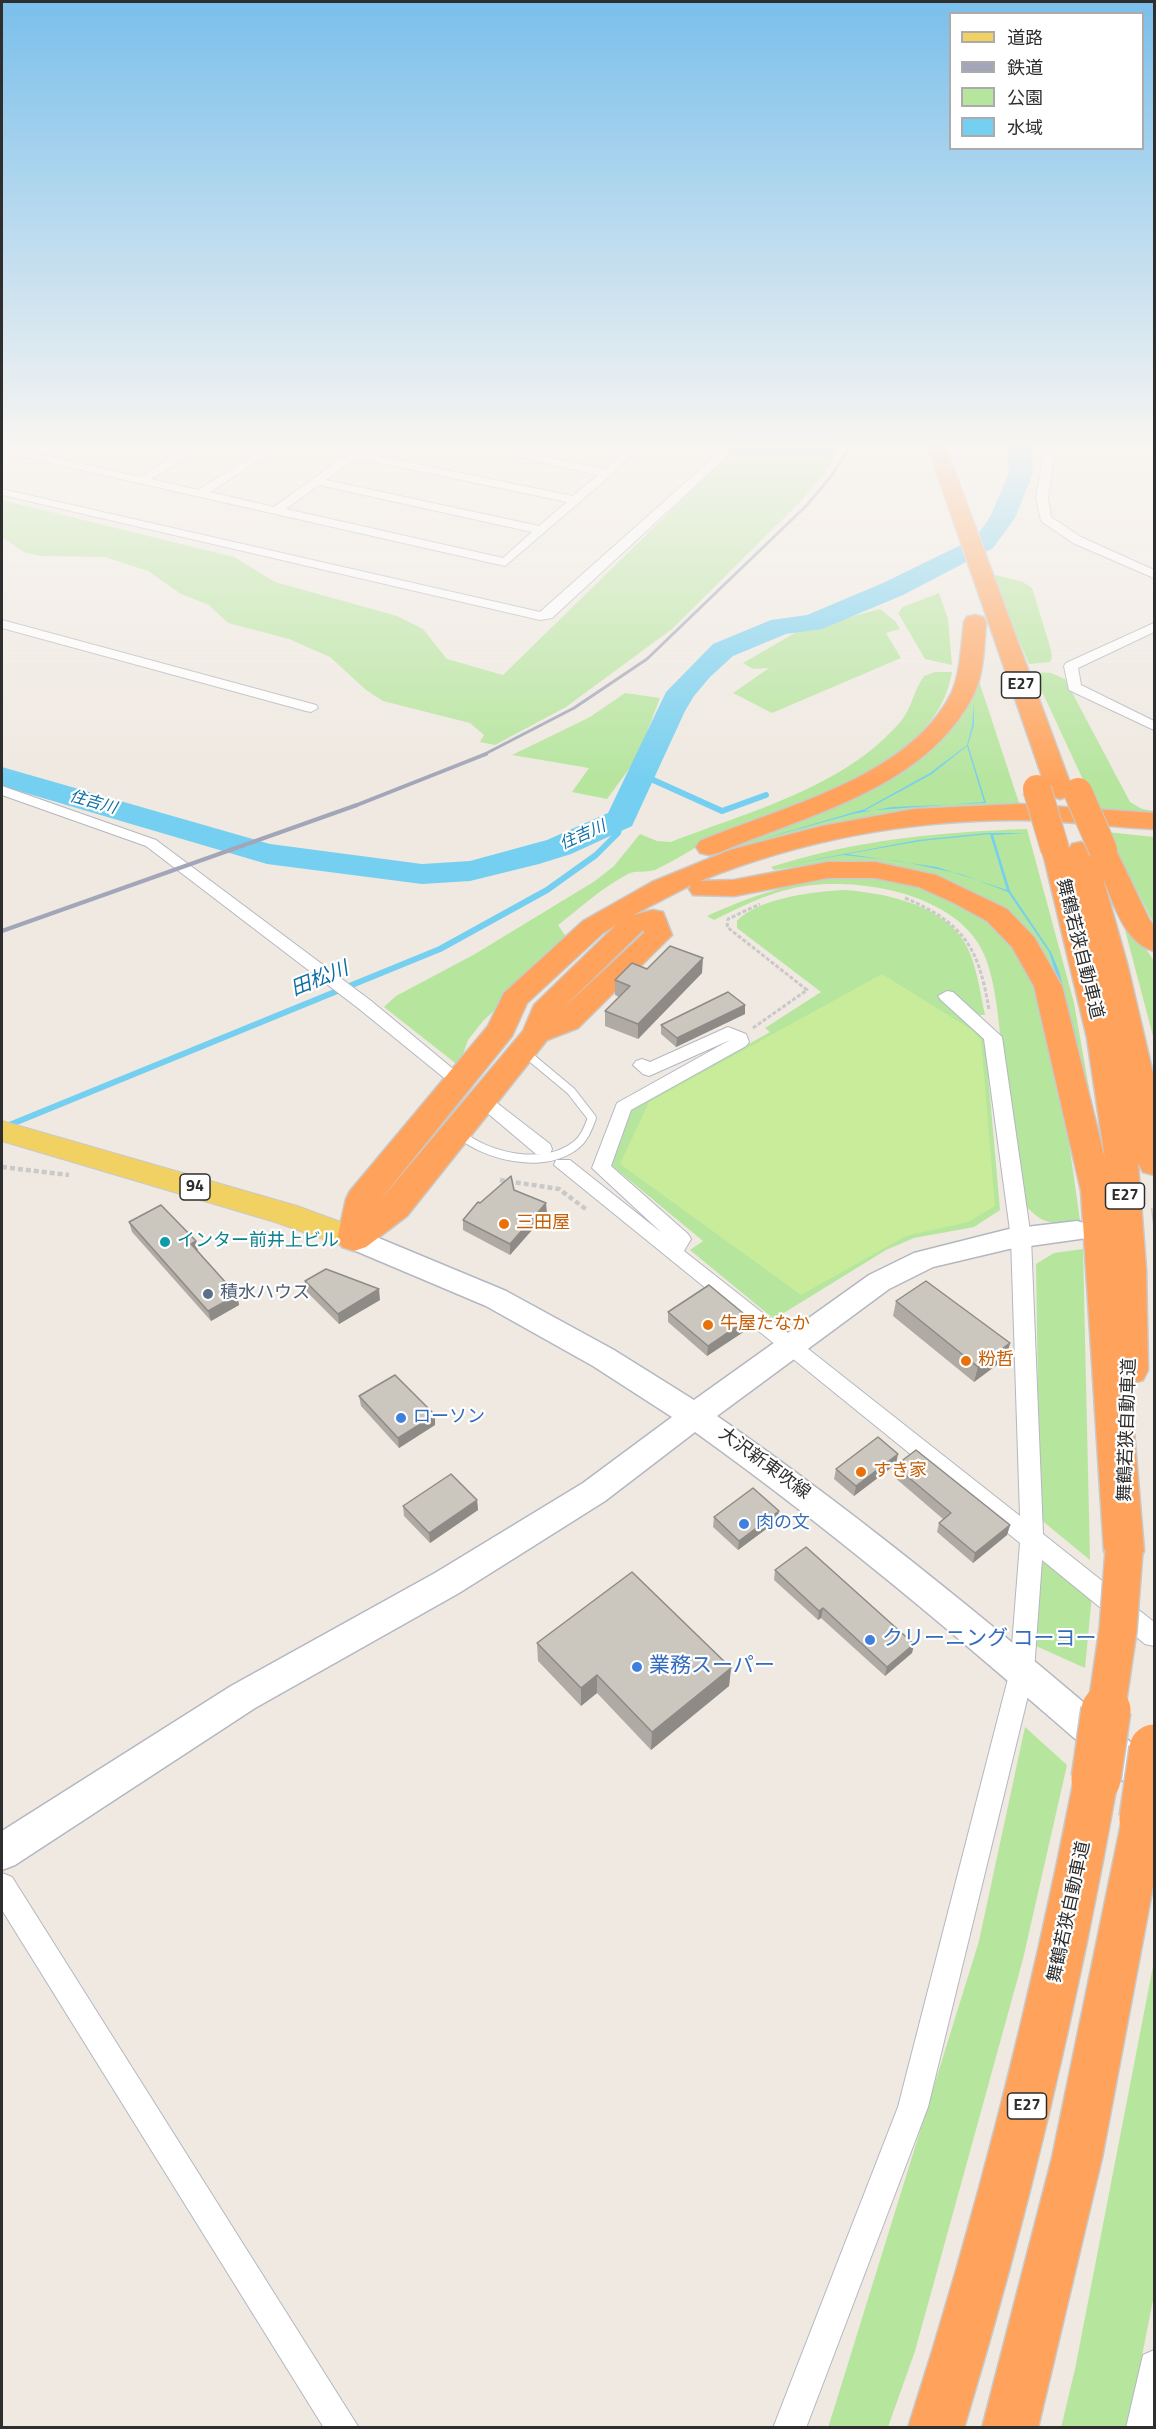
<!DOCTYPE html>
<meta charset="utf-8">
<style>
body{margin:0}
#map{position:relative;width:1156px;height:2429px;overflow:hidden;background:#efe9e1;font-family:"Titillium Web","Noto Sans JP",sans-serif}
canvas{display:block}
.frame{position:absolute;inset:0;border:3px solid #2e2e2e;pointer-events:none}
.legend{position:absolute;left:949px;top:12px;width:195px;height:138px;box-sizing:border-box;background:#fff;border:2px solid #ababab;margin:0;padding:8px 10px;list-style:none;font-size:18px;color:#2e2e2e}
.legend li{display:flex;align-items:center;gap:12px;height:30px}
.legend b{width:30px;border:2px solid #ababab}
</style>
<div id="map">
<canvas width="1156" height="2429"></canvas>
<div class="frame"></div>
<ul class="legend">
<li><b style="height:8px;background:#f2d163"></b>道路</li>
<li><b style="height:8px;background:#a3a6b8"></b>鉄道</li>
<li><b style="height:16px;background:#b6e59e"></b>公園</li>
<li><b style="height:16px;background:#75cff0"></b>水域</li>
</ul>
</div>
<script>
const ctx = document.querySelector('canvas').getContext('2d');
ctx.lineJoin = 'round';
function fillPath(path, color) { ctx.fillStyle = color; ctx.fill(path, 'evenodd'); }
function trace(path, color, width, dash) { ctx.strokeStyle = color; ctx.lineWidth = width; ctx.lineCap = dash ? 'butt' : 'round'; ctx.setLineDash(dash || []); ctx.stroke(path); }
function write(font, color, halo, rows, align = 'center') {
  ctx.font = font + ' "Titillium Web","Noto Sans JP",sans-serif'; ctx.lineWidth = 4.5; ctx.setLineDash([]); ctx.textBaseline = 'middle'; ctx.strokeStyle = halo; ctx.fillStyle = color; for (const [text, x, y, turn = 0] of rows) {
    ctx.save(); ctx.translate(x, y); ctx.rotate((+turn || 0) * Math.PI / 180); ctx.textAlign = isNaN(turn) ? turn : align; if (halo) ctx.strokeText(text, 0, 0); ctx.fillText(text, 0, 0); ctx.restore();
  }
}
fillPath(new Path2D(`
 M731,442H843L827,470L803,499L672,629L566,707L495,745L480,742L484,735L470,723L383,701L366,690L330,657L289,639L228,623L209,605L181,594L148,571L105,557L41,556L24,552L2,537V500L234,557L275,582L397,616L423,629L447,659L503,675L727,456Z
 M991,574L1023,582L1032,588L1051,650L1052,658L1050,662L1029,664Z
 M939,593L948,619L952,665L925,659L898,613L903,607Z
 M880,609L896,622L900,629L886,633L901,658L772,713L733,693L769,668L753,669L743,663L800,630Z
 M935,672H952C937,766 801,800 727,831C702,842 679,859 655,870C646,873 636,870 628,874C603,887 580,908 558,925L569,941L560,949L553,947L535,963L541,967L483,1021L468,1040L459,1066L384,1007L396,996L475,954L595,881L614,866L640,834L657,841L671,842C750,811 844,788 901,721C912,708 914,689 924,676Z
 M1033,672L1051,673L1065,679L1130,802L1142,809L1154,811V815L1097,810Z
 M972,681H979L1020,806L875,816L787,835L730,853L726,850C792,821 901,791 947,734C960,719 965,700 972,681Z
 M625,693L660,698L637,758L607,799L572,792L589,768L512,755L590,717Z
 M1027,829L1074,1003L1091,1100H1088L999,909L830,862L774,870L771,867C855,840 939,832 1027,829Z
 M1107,832L1154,837V924Z
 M847,875C907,878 996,903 1024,962C1030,974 1033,989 1037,1001C1060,1072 1070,1147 1080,1221C1054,1223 1045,1227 1026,1206C1018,1160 1010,1114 1004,1067C999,1032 998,992 986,959C962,892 851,874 790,889C764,895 738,908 714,920L707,916C755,894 795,882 847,875Z
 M846,890C891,894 954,907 971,956C978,975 981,996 985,1015H979L952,994L985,1040L1000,1210L974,1227L914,1238L886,1250L774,1319L690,1250L703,1241L610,1164L631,1107L722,1054L726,1057L770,1032L765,1028L821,992L737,928V921C758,898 816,891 846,890Z
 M1130,925L1154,961V1040L1124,926Z
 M1083,1249L1090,1560L1040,1519L1036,1264L1054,1253Z
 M1047,1559L1092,1595L1085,1668L1036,1646L1038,1569Z
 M1025,1727L1067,1765L1023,1959L915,2351L888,2427L828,2428L979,1941Z
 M1154,1961V2295L1128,2427L1061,2428L1075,2369Z`), '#b6e59e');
fillPath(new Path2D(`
 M882,974L972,1030L981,1040L995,1206L968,1222L906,1236L801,1295L620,1164L649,1102Z`), '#c9ec9a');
fillPath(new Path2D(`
 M974,702V725L968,745L986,803L892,807L853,814L748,843L865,809L930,773L967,745L972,726ZM967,746L984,802L864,811L932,774Z
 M987,833H1027L993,835L1010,891L1051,952L1059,971L1079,1047L1049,952L1008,892L961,874L899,861L843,855L786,865L918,840ZM990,834L1007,890L937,867L847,854L921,841Z`), '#75cff0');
trace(new Path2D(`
 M640,774L722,811L766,795
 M2,1128L440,949L547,890L596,855L618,833L621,819`), '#75cff0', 6);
fillPath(new Path2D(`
 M1007,442H1031L1033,473L1015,518L993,548L903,595L822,629L786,634L733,656L710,677L694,696L685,711L632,826L571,854L539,864L470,881L422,884L267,864L2,786V767L270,844L422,864L470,861L547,840L608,813L666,692L713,644L771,620L807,615L883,583L975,538L990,517L1009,473Z`), '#75cff0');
trace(new Path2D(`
 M1108,1228L1154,1223`), '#c8c4bd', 30, [30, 15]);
const lane = new Path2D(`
 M459,1133C486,1157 544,1170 576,1145C585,1138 588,1128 592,1118L571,1091L523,1051`);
const street = new Path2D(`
 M124,442H144L183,450L196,442H209L151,479L198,490L274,442H287L210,492L274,507L364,442H376L363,453L573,496L598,475L450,442H471L604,469L628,449L604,442H644L611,475L505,566L2,452V446L140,477L175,455ZM356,458L567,502L539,526L326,480ZM319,485L532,532L503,558L286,509Z
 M718,442H728V454L721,462L552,618L540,620L2,495V489L540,612L713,458L717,454Z
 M1046,442H1056L1048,498L1051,517L1081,537L1154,570V578L1073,543L1041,521L1036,498Z
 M2,620L316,705L318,708L311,712L306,711L2,628Z
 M1154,623V632L1078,668L1081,685L1154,721V730L1069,690L1064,666L1066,663Z
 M2,786L156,840L370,1000L458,1073L449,1079L443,1077L358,1008L146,846L2,795Z
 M947,991L953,992L1002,1037L1031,1238L1043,1534L1154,1622V1646L1145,1644L1042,1560L1034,1671L928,2107L806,2428H773L898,2107L1010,1671L1020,1543L554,1165L556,1160H570L662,1233L592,1168L617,1103L730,1040L649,1076L643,1074L633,1065L636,1061L642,1059L650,1062L728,1027L746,1034L749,1042L746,1046L631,1110L611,1166L688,1234L691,1239L684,1251L1020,1516L1011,1238L984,1039L941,1000L938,996Z
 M491,1101L497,1103L550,1144L552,1149L550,1154H536L485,1111L482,1107Z
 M2,1873L12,1877L359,2428H324L2,1910Z
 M1154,2350V2428H1126L1143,2355Z`);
const secondary = new Path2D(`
 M1077,1221L1087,1224L1091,1231L1087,1238L1009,1249L933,1267L889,1289L717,1416C870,1522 1012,1641 1154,1762V1801L1141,1796C996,1670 852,1544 695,1432L605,1501L459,1593L255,1708L15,1865L2,1870V1831L231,1686L435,1573L583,1483L672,1417L593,1366L486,1306L344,1246L340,1239L344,1232L354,1229L364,1232L506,1291L614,1350L694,1400L869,1275L914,1253L1009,1229Z`);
const primary = new Path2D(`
 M2,1121L297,1206L365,1231L370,1239L365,1247L354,1250L275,1222L2,1141Z`);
const highway = new Path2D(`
 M926,442H944L1073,791L1069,796L1060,799L1051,796L1047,791Z
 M975,615L983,617L986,622C984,645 984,673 974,694C926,789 808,814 718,853L709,855L700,853L696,847L700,841C781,807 908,778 951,694C961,672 961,645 964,622L967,617Z
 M1018,804L1154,813V829C1109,827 1063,820 1017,820C908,820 801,840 700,881L734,880L828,862H875L936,875L1007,909L1034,937L1062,986L1105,1159L1087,1038L1042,849L1046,843L1055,841L1064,843L1068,850L1072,844L1081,842L1092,847L1103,842L1112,844L1116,850L1149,919L1154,926V951C1125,944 1113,902 1103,878L1128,967L1154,1078V1175L1143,1172L1138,1163L1146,1269L1148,1370L1143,1380L1130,1384L1144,1551L1138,1563L1124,1568L1110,1563L1104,1551L1081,1191L1034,986L1012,947L987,921L954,903L919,887L875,878H828L734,896L693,895L689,889L691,885L633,915L653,910L663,912L672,935L578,1028L547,1040L407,1216L366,1247L354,1251L342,1247L337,1239L346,1199L350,1191L488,1026L504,993L583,921L652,882L730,850L822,826L914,809ZM616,925L534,1005L523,1031L377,1204L512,1036L527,1003L603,933ZM643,930L644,933L560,1011L642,931Z
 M1096,1759L1111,1765L1118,1779C1079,1999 1029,2214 964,2428H908C977,2214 1031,1999 1074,1779L1081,1765Z
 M1144,1798L1154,1802V1881L1102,2158L1038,2428H982L1052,2158L1122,1819L1128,1804Z`);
trace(lane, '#b4b7c1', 10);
trace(street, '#b4b7c1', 2);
trace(secondary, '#b4b7c1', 3);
trace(primary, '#c9c9c9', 2);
trace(highway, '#c9c9c9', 3);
trace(new Path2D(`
 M905,898C964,923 979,948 989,1010
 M753,1028L807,990L727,927L728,919L760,904
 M2,1167H6`), '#c9c9c9', 3, [4, 2]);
trace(new Path2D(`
 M2,1167L69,1175
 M500,1180L559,1189L587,1210`), '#c9c9c9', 4.5, [5, 3]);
trace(lane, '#fff', 8);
fillPath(street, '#fff');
fillPath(secondary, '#fff');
fillPath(primary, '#f2d163');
fillPath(highway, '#ffa35c');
trace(new Path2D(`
 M483,755L574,708L647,659L807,505L832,475L853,442`), '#a3a6b8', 3);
trace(new Path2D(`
 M2,931L357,805L486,754`), '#a3a6b8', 4);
const highwayBridgeFar2 = new Path2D(`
 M1037,789L1055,849
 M1078,792L1103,850`);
const highwayBridgeFar1 = new Path2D(`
 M1106,1712L1118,1630L1124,1551`);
const highwayBridge = new Path2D(`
 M1096,1779L1106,1710
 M1144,1819L1154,1749`);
trace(highwayBridgeFar2, '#c9c9c9', 30, []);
trace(highwayBridgeFar1, '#c9c9c9', 40, []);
trace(highwayBridge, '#c9c9c9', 52, []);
trace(highwayBridgeFar2, '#ffa35c', 28);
trace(highwayBridgeFar1, '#ffa35c', 37);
trace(highwayBridge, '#ffa35c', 49);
fillPath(new Path2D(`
 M647,969L702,973L638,1039L605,1026V1011L619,997L615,995V980Z
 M745,1014L676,1047L661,1034V1025Z
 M514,1190L547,1213L510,1255L463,1230V1220L480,1203Z
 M129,1222L198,1251L237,1295L239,1305L211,1321L132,1232Z
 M305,1281L380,1300L339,1324L306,1291Z
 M896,1301L1010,1343L1006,1358L974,1382L893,1316Z
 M668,1312L748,1329L707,1356L668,1322Z
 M359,1396L435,1415V1425L399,1448L361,1406Z
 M896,1464L854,1496L834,1479L836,1469Z
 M895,1466L1010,1525L1007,1535L973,1563L937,1532L939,1523L943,1519L893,1476Z
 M477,1500L478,1510L430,1543L404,1516L403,1506Z
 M714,1517L777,1521L738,1550L713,1527Z
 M775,1570L914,1644L912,1653L885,1676L821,1618L818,1620L774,1580Z
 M537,1643L731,1668L729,1686L651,1750L597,1693L581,1706L538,1661Z`), '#afaba4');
fillPath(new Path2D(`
 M703,958L702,973L638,1039V1024Z
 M745,1005V1014L676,1047L677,1038Z
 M546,1203L547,1213L510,1255V1244Z
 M196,1241L198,1251L193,1254L191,1244Z
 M379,1289L380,1300L339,1324L338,1314Z
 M237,1295L239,1305L211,1321L208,1311Z
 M749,1318L748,1329L707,1356L708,1346Z
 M1010,1343L1006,1358L974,1382L978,1367Z
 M435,1415V1425L399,1448L398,1438Z
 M898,1454L896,1464L854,1496L856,1486Z
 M477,1500L478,1510L430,1543L429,1533Z
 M779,1511L777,1521L738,1550L739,1541Z
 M1010,1525L1007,1535L973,1563L975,1553Z
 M823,1608L821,1618L818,1620L819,1611Z
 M914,1644L912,1653L885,1676L887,1667Z
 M731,1668L729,1686L651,1750L652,1732Z
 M597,1675V1693L581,1706V1688Z`), '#8e8b86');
const building = new Path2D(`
 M670,946L703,958L638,1024L605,1011L630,986L615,980L632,963L647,969Z
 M728,992L745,1005L677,1038L661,1025Z
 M511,1176L514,1190L546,1203L510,1244L463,1220L478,1202L480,1203Z
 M161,1205L196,1241L191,1244L237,1295L208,1311L129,1222Z
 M326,1269L379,1289L338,1314L305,1281Z
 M926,1281L1010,1343L978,1367L896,1301Z
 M709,1285L749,1318L708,1346L668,1312Z
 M395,1375L435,1415L398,1438L359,1396Z
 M878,1437L898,1454L856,1486L836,1469Z
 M916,1450L1010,1525L975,1553L939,1523L951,1513L895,1466Z
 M451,1474L477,1500L429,1533L403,1506Z
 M753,1488L779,1511L739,1541L714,1517Z
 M806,1547L914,1644L887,1667L823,1608L819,1611L775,1570Z
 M632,1572L731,1668L652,1732L597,1675L581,1688L537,1643Z`);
fillPath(building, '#cbc7bf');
trace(building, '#8e8b86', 1.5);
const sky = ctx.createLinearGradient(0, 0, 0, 782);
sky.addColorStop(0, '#7abfeb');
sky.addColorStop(0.57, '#f8f5f2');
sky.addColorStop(1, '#f8f5f200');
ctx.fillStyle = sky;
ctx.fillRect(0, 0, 1156, 782);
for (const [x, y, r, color] of [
 [504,1224,6,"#e8710a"],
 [165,1242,6,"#0f9aa8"],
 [208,1294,6,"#5c6f8a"],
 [708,1325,6,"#e8710a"],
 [966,1361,6,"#e8710a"],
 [401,1418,6,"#3f7fe0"],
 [861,1472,6,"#e8710a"],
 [744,1524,6,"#3f7fe0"],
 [870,1640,6,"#3f7fe0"],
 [637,1667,6,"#3f7fe0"]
]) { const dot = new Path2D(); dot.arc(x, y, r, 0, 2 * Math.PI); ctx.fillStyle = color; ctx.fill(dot); trace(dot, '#fff', 2); }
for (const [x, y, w] of [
 [1021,685,39],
 [195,1187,30],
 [1125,1196,39],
 [1027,2106,39]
]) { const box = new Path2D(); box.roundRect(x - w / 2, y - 13, w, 26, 4.5); ctx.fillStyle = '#fff'; ctx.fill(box); trace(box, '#2e2e2e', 1.5); }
write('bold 16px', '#2e2e2e', null, [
 ["E27",1021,685],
 ["94",195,1187],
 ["E27",1125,1196],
 ["E27",1027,2106]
]);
write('italic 16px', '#0d6fa3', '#fff', [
 ["住吉川",93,803,16],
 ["住吉川",583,836,-24]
]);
write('18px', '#2e2e2e', '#fff', [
 ["舞鶴若狭自動車道",1079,949,76],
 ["舞鶴若狭自動車道",1128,1430,-88],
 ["大沢新東吹線",764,1464,36],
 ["舞鶴若狭自動車道",1070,1912,-78]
]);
write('18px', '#c56008', '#fff', [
 ["三田屋",516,1224],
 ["牛屋たなか",720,1325],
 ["粉哲",978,1361],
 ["すき家",873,1472]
], 'left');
write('18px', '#0d838f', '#fff', [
 ["インター前井上ビル",177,1242]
], 'left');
write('18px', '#4e5e75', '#fff', [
 ["積水ハウス",220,1294]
], 'left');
write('18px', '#366cbe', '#fff', [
 ["ローソン",413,1418],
 ["肉の文",756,1524]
], 'left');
write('italic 20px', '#0d6fa3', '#fff', [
 ["田松川",320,980,-22]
]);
write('21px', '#366cbe', '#fff', [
 ["クリーニング コーヨー",882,1640],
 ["業務スーパー",649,1667]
], 'left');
</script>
